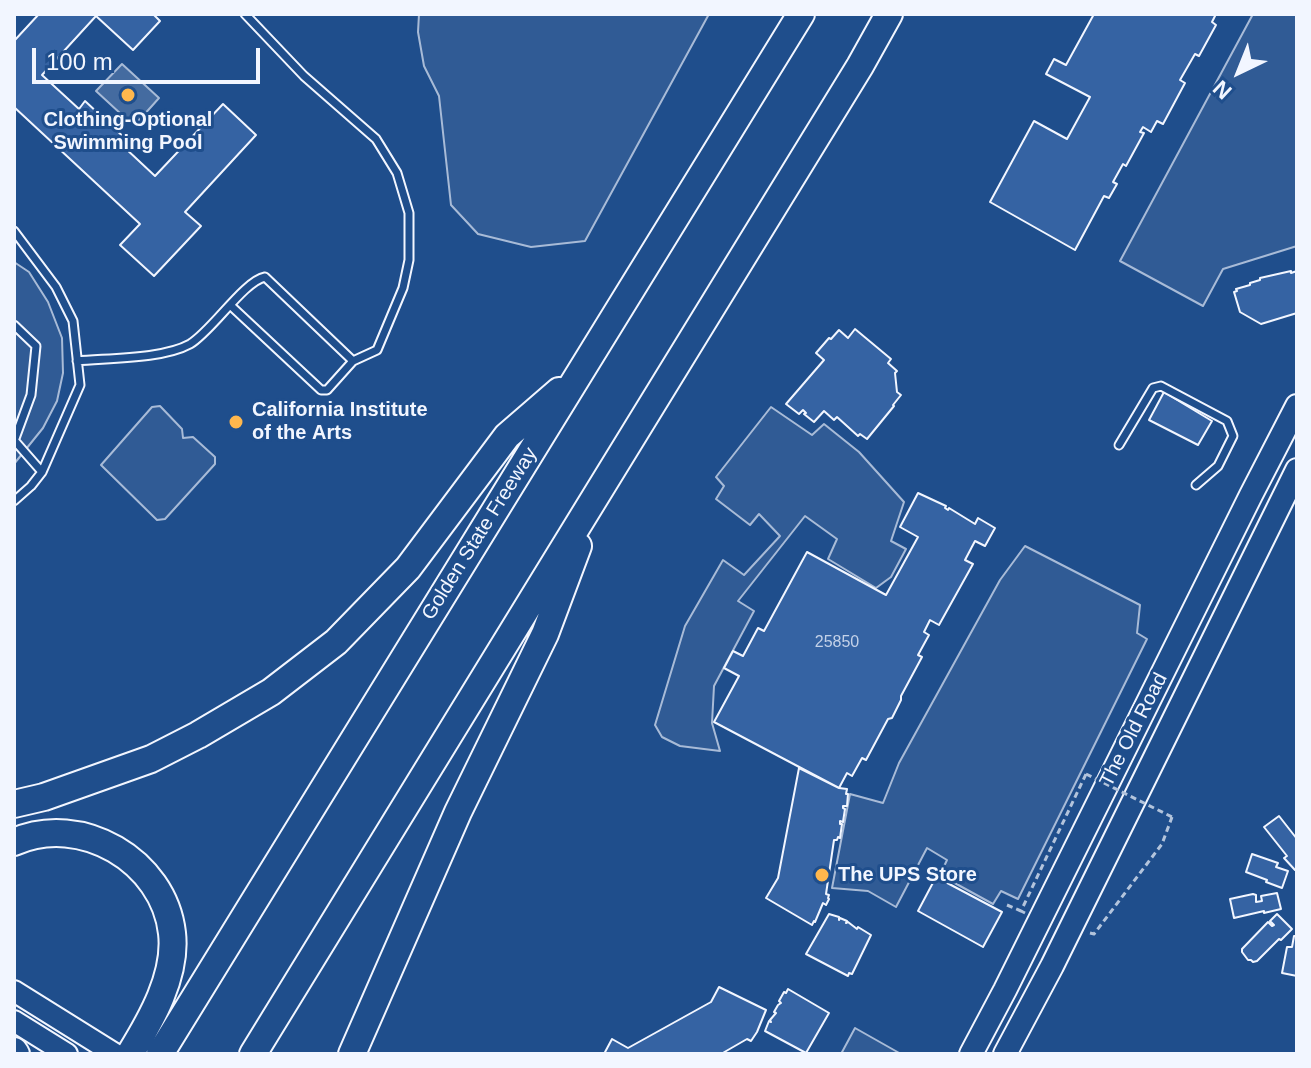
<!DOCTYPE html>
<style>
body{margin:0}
#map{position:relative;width:1311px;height:1068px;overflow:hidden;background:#1f4e8c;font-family:Helvetica,sans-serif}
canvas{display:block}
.frame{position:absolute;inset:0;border:16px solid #f2f6ff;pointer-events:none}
.north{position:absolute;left:1199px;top:32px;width:80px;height:80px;-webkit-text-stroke:6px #1f4e8c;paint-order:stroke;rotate:223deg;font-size:22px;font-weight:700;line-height:32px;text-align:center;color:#f2f6ff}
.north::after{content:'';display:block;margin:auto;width:28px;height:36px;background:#f2f6ff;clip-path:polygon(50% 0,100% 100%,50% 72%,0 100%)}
.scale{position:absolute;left:32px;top:48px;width:228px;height:36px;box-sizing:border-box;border:4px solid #f2f6ff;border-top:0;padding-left:10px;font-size:24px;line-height:28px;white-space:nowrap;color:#f2f6ff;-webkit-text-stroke:6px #1f4e8c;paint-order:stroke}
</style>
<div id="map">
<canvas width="1311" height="1068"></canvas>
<div class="frame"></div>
<div class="north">N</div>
<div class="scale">100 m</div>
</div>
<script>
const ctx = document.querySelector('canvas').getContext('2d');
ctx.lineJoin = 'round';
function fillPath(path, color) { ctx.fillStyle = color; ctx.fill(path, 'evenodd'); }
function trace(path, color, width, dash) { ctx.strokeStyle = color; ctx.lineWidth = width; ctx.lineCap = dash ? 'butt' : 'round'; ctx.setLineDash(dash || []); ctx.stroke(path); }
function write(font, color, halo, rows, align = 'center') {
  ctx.font = font + ' Helvetica,sans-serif'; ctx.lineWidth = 6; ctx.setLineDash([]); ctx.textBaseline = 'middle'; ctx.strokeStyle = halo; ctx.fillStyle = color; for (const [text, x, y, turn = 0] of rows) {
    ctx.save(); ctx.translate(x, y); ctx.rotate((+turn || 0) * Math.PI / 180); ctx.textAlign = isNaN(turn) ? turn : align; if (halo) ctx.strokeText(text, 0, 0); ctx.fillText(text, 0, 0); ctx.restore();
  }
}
const built = new Path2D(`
 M419,14H709L585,241L531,247L478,234L451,205L439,96L424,66L418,32Z
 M1253,14H1297V246L1223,269L1203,306L1120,261Z
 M14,262L29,272L48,302L62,338L63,373L57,401L43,428L14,464Z
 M160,406L182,429L183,438L193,437L215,457V464L165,519L157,520L101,465L152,407Z
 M771,407L812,435L824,424L859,452L904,502L891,541L906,549L891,577L876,588L828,559L837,539L805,516L738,601L754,611L714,686L712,723L720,751L680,746L662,737L655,725L685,626L723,560L744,575L780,536L759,514L750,525L716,499L724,486L716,477Z
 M1025,546L1140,605L1137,633L1147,639L1018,899L1001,891L993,904L940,875L947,860L927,848L896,907L868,891L832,888L850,794L883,803L899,763L1000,580Z
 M855,1028L901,1054H841Z`);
fillPath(built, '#305b95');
trace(built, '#a8bbd7', 2);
const water = new Path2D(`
 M122,64L159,98L134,126L96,91Z`);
fillPath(water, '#446ba0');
trace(water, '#a8bbd7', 2);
const building = new Path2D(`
 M39,14H153L160,21L133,50L96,16L42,75L79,109L85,101L129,142L124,147L155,176L223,104L256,135L185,212L201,226L154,276L120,245L140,224L14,107V41Z
 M1094,14H1216L1212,22L1216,25L1199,56L1195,54L1180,80L1185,83L1163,124L1157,121L1151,132L1143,127L1140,132L1144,133L1126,166L1123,164L1113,182L1117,184L1109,198L1104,196L1075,250L990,202L1034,121L1067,139L1090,97L1046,74L1054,59L1066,65Z
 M1291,271V273L1297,271V313L1261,324L1240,312L1234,292L1237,291L1236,289L1250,285V283L1260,280V278Z
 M855,329L891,359L888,363L897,371L895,373L897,392L901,395L893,405L894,406L867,439L860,434L858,436L837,417L834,420L824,411L814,422L804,414L806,413L803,410L799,414L786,404L824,360L816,353L829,338L831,339L839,330L848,338Z
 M1164,392L1212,421L1198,445L1149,420Z
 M918,493L946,506L945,508L948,510L949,508L975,524L978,518L995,528L985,546L975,541L965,560L973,564L939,625L930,620L924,632L929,635L918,655L922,657L901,696V700L892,718L888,719L866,760L862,758L852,776L847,773L839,788L714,722L739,676L724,668L733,651L743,656L758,628L764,631L807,552L886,595L918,537L900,527Z
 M799,768L839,788L847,789L846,794H848L847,806H843V808L845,809L843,822L840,821V824H842L840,838L838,837L837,840H834L826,894L829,895L828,898L829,899L826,905L823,903L815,922L814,921L812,925L766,898L778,878Z
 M1279,816L1297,839V868L1295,870L1284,858L1287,856L1264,827Z
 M1252,854L1278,863L1276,867L1288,871L1282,888L1266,882L1267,880L1246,872Z
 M936,877L1002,912L983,947L918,911Z
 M1277,893L1281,909L1264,913V911L1234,918L1230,899L1253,894L1256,895V902L1262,901L1261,896Z
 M829,914L839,917V920L840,918L847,921L846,923L848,922L857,929L858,927L871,935L852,974L849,973L848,976L806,954Z
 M1277,914L1292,929L1281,940L1279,939L1257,961L1253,962L1251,960H1248L1242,952V949L1268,922L1272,926L1274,925L1270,921Z
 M1294,936H1297V976L1282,973L1287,947H1292Z
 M719,987L766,1010L757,1032L751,1041L747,1039L721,1054H604L612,1039L628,1048L711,1002Z
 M788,989L829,1013L806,1053L765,1031L769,1021L771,1022L770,1020L776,1013L774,1012L778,1005L781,1003L779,1001L784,992L786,993Z`);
fillPath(building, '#3563a3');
trace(building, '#f2f6ff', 2);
const lane = new Path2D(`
 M245,14L304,76L376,139L397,173L409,213V260L403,288L377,350L353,361
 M14,231L56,287L73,321L80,385L42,472L31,486L14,501
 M14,325L36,346L31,395L14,441
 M77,361C109,358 163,359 190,344C212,331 244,281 265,277L353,361L327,390H321L230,305
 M14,440L42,472
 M1119,445L1153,388L1161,386L1227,421L1233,436L1218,466L1196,485`);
const secondary = new Path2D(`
 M14,991L115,1054
 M14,1021L67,1054`);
const primary = new Path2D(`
 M971,1054L1005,990L1251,495L1297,406
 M1005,1054L1052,966L1297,470`);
const highway = new Path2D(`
 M14,804L44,797L151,759L198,735L271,692L336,642L408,568L507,436L559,391
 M14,842C81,812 164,861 172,933C177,975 151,1020 130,1054
 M14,1051L16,1054
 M160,1054L801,14
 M253,1054L860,66L889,14
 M352,1054L458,812L545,634L578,546`);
trace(lane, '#f2f6ff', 11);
trace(secondary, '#f2f6ff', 24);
trace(primary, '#f2f6ff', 26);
trace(highway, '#f2f6ff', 30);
trace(new Path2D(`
 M1007,905L1021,911
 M1025,913L1021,911L1086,774
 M1090,933L1094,934L1162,844L1172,817`), '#b3c4dc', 3, [6, 4]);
trace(lane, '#1f4e8c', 7);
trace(secondary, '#1f4e8c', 20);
trace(primary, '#1f4e8c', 22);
trace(highway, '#1f4e8c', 26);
trace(new Path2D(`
 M1086,774L1172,817`), '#b3c4dc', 3, [6, 4]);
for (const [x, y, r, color] of [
 [128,95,8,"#ffb74d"],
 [236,422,8,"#ffb74d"],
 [822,875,8,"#ffb74d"]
]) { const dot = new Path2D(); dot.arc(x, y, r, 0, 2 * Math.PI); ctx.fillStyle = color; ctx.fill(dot); trace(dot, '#1f4e8c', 3); }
write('16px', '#c3d1e8', null, [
 ["25850",837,643]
]);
write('bold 20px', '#f2f6ff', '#1f4e8c', [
 ["Clothing-Optional",128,120,"center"],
 ["Swimming Pool",128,143,"center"],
 ["California Institute",252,410],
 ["of the Arts",252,433],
 ["The UPS Store",838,875]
], 'left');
write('20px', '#f2f6ff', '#1f4e8c', [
 ["Golden State Freeway",480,534,-58],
 ["The Old Road",1134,730,-63]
]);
</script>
